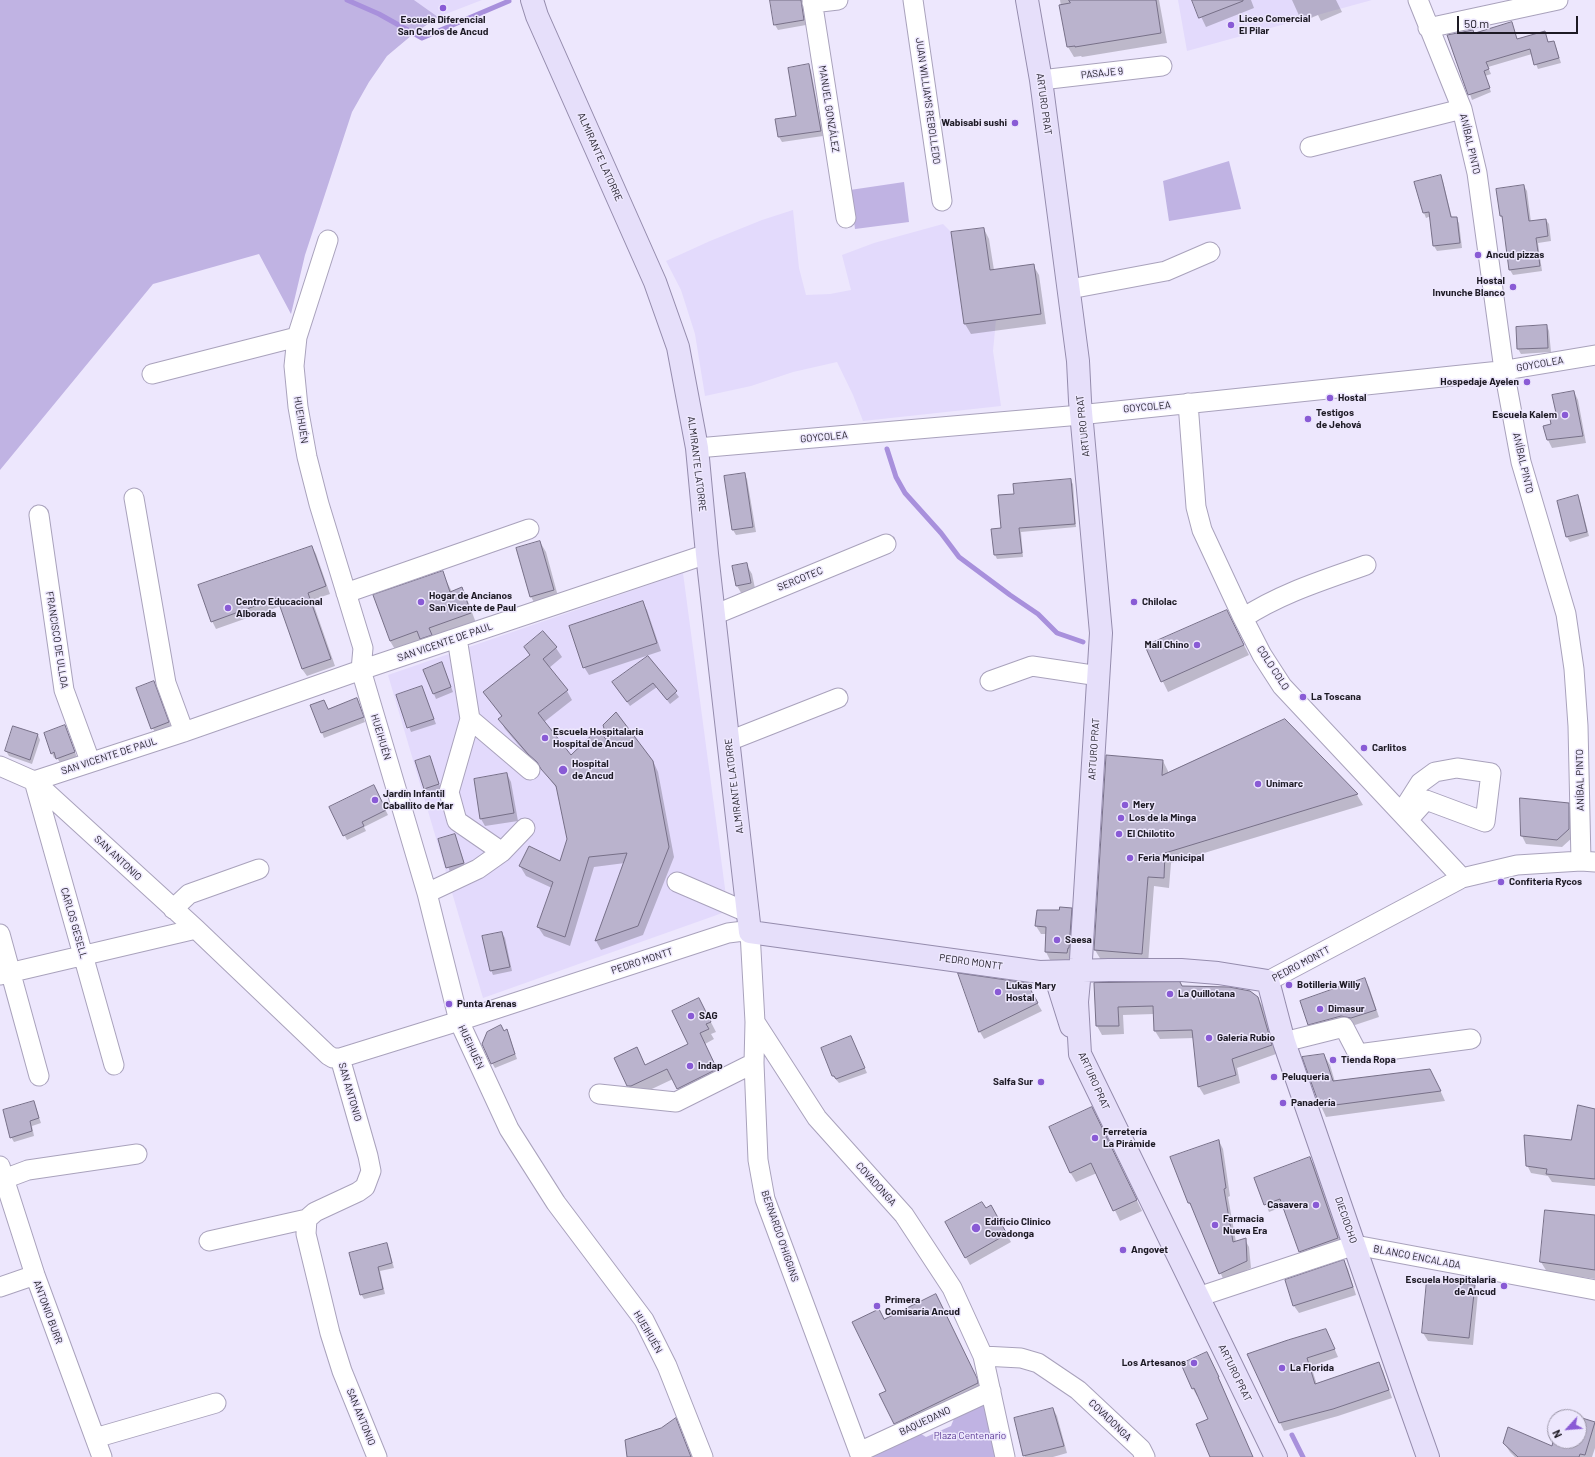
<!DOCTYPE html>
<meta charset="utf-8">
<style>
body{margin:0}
#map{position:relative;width:1595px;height:1457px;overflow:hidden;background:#ede7fd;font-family:Barlow,sans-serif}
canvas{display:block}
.north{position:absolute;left:1547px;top:1409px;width:40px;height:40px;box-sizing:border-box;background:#ede7fd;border:1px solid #9a95a6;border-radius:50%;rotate:244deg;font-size:11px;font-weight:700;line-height:16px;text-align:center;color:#1d1a24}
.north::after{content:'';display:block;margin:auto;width:14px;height:18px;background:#895bd5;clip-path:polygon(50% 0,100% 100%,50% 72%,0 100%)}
.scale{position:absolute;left:1457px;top:16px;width:121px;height:18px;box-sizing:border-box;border:2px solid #1d1a24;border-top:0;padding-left:5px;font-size:12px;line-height:14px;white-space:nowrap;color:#1d1a24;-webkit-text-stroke:3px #ede7fd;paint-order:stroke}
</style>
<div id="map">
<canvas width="1595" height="1457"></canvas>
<div class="north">N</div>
<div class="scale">50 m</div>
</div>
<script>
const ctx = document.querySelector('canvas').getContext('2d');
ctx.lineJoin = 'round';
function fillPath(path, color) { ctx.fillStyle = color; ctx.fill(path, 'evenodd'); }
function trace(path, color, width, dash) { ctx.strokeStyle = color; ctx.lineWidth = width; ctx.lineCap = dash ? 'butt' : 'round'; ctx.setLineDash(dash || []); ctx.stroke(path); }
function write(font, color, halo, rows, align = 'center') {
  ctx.font = font + ' Barlow,sans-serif'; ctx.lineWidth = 3; ctx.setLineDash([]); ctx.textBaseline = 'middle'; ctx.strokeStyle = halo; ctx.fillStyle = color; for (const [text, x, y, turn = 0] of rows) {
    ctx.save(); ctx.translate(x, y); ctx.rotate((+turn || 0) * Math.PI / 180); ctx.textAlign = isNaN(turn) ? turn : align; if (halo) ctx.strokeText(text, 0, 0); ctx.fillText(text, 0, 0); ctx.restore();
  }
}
fillPath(new Path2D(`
 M414,0H482L438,17Z
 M1178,0H1372L1187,51Z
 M793,210L799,268L806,295L830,294L851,290L842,255L874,243L943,224L951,232L964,324L996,320L993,351L1001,406L863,421L853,395L837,362L793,372L751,386L705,396L695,334L681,290L666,261L710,241L762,220Z
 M683,573L728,911L483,998L388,675Z`), '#e3dafc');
fillPath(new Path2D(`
 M0,0H414L438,17L412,35L387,56L369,82L352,112L305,255L291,314L259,254L153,284L0,470Z
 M1229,161L1241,209L1169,221L1163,181Z
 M904,182L909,222L855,229L850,190Z
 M986,1403L995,1457H873L874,1452L918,1432L926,1437L951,1426L955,1416Z`), '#c0b3e3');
fillPath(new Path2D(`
 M771,0H805L803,7L806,25L778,30L775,25Z
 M1060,0H1159L1167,43L1082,57L1081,56L1074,57L1068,47Z
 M1193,0H1251L1254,8L1206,27Z
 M1292,0H1336L1342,12L1321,21L1318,15L1302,22Z
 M1511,23L1517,40L1544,32L1549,43L1553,42L1556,47L1561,63L1538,69L1532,54L1488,67L1491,74L1485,76L1491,92L1472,100L1449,36L1474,34Z
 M808,65L811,70L823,136L782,142L779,137L798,117Z
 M1440,176L1443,181L1452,218H1456L1459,223L1462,248L1437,251L1434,246L1431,216L1426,218L1424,213Z
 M1524,186L1527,191L1531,222L1546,220L1549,224L1551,241L1538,243L1542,271L1513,275L1510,270L1503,219L1501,216Z
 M984,229L989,239L994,270L1033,265L1039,275L1046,324L971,334L965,324Z
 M1547,326L1549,331L1551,352L1521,354L1518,349L1517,328Z
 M1574,392L1578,400L1586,443L1552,448L1548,440L1544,426L1552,424L1557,414Z
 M744,474L747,479L756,532L736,535L733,530L726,477Z
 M1070,480L1073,484L1076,527L1021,532L1023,557L997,559L995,555L993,530L1002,529L1015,495Z
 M1577,497L1580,501L1589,536L1570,542L1567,537L1558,502Z
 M540,542L546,552L559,600L537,607L531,597L517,549Z
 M312,547L316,554L330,594L312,600L335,666L307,676L302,669L281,606L216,629L212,621Z
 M746,564L752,574L756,593L743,596L737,586L733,567Z
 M442,572L452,592L461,589L467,599L476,623L396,651L390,641Z
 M643,603L647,610L661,651L589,675L584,667Z
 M1227,611L1249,655L1168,692L1146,647Z
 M543,632L556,648L562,657L549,668L567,691L572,700L544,722L571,757L611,747L653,761L658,772L674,857L643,935L601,950L596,941L625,863L594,867L570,946L544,936L538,927L552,888L526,876L520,866L560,862L568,839L558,790L543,770L534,763L505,729L500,720L502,717L484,692L530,656L525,647Z
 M648,657L679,697L670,704L657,687L630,706L616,687Z
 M444,668L453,692L436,699L424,670Z
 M154,682L171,727L155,733L137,689Z
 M422,687L436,724L411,732L397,696Z
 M357,700L365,722L324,738L312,706L328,710Z
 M1285,720L1357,795L1363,805L1171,863L1169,888L1154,886L1148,964L1101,960L1095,950L1163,761L1168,771V774Z
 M14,727L38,735L40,740L32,764L9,756L6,751Z
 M65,727L77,757L60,763L57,757L54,758L52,753Z
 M430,758L441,789L427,794L416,762Z
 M507,774L511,782L518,821L485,826L481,819Z
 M376,791L388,815L364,827L366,831L347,840L330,807Z
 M1568,804L1572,811L1573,837L1562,847L1526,844L1522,836Z
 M455,835L466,868L450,872L439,840Z
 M1071,908L1075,916L1071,960H1050L1046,952V934H1041L1036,926L1060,911Z
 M502,933L505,938L512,971L493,975L491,970Z
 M959,975L1026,984L1042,1011L984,1039L980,1032Z
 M1365,980L1369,987L1379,1017L1355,1025L1346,1024L1313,1032L1309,1024Z
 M1095,984H1181L1183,987L1258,998L1263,1007L1276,1054L1237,1068L1240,1083L1204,1095L1199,1087L1194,1038L1160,1039L1155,1031L1154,1014L1123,1015L1124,1034L1102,1035L1097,1026Z
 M699,999L716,1032L711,1034L714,1039L705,1044L722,1080L684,1099L673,1079L637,1096H634L628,1085L642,1059L645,1066L689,1044Z
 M504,1032L509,1035L517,1059L495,1068L492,1063Z
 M851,1037L867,1073L839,1083L833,1076L822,1048Z
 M1324,1055L1330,1065L1335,1082L1436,1081L1445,1101L1326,1117L1321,1106Z
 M34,1102L41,1123L32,1126L34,1136L14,1142L11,1137Z
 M1595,1111V1186L1552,1182L1548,1176L1531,1173L1527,1165L1572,1141Z
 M1097,1118L1142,1211L1120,1221L1097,1173L1076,1182L1070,1172Z
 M1219,1141L1223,1149L1230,1196L1228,1197L1236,1242L1245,1240L1249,1247L1251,1268L1224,1281L1194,1210L1189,1203Z
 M1310,1158L1314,1165L1342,1246L1304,1259L1300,1251L1284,1206L1269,1212L1255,1178Z
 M991,1207L1011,1242L970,1265L947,1222L985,1210Z
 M1595,1216V1279L1547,1272L1541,1262Z
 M386,1245L389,1249L394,1268L380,1271L385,1294L364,1299L361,1294Z
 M1344,1261L1348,1269L1356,1295L1299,1313L1294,1306Z
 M1428,1281L1474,1286L1478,1293L1473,1345L1428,1341L1423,1333Z
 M941,1305L982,1389L901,1433L895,1423L887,1392L879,1310L885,1320Z
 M1330,1338L1338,1357L1311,1366L1317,1385L1378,1363L1383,1371L1392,1398L1338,1416L1284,1431L1248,1355Z
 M1207,1353L1211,1360L1252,1457H1211L1209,1420L1198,1395L1197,1396L1193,1389L1182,1364Z
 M1053,1409L1057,1416L1067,1453L1053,1457H1025L1015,1418Z
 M1562,1413L1574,1417H1561Z
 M1579,1418L1594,1423L1595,1424V1448L1592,1457H1515L1510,1452L1504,1443L1552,1447L1555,1437V1441H1579Z
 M676,1420L692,1457H629L661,1429Z`), '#0003');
trace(new Path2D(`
 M347,0L379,14L422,38L509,1
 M887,449L896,477L905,493L941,533L959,557L1010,595L1038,614L1057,633L1083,642
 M1292,1435L1303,1457`), '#a890dc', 5);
const building = new Path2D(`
 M770,0H801L804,20L774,25Z
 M1069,0H1156L1161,33L1075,47V46L1067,47L1059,5L1070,3Z
 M1192,0H1243V1L1199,18Z
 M1512,22L1517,39L1545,31L1548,42L1554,41L1559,58L1534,65L1530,49L1486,62L1489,69L1484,71L1490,88L1468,95L1447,35L1473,30L1474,33Z
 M809,64L821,131L778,137L775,119L796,116L788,68Z
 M1441,175L1451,217H1457L1460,243L1433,246L1429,212L1423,213L1414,182Z
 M1524,185L1529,221L1546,219L1548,236L1536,238L1540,266L1509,270L1502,216H1500L1496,189Z
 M984,228L990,270L1034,264L1041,314L964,324L951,232Z
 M1547,325L1548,348L1517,349L1516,327Z
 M1574,391L1583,436L1547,440L1543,426L1551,424L1549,414L1556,413L1552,395Z
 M745,473L753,527L732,530L724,476Z
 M1071,479L1075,524L1019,528L1022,553L994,555L991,529L1001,528L998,495L1014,494L1013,484Z
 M1578,495L1587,532L1566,537L1557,501Z
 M540,541L554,590L530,597L516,548Z
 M312,546L326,586L308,593L331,659L302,669L277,598L211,622L198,585Z
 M747,563L751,583L736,586L732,566Z
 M443,571L450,592L462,587L471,613L429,628L432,635L420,639L417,631L390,641L373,595Z
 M643,601L657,643L583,668L569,626Z
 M1227,610L1244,645L1161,682L1145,646Z
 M543,631L557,647L543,659L568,690L538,713L571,755L598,729L608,742L603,725L616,712L653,761L669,847L638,926L595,941L627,853L589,857L565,937L537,927L553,882L519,866L529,846L560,861L567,839L556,786L541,769L537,762L528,754L498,719L502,716L483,692L530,655L524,647Z
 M648,656L677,691L667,700L653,683L627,702L612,682Z
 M442,662L451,687L433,694L423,670Z
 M154,681L169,722L151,729L136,688Z
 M422,686L434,719L407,728L396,695Z
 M357,698L364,717L321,733L310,705L324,700L328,709Z
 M1285,719L1358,794L1165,853L1164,878L1148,877L1142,954L1094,950L1106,755L1163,760L1162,775Z
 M65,725L75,752L56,759L54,752L51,754L44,733Z
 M13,726L38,734L30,760L5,751Z
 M430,756L439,784L424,789L415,761Z
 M507,773L514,813L480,819L474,779Z
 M374,785L386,810L362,822L364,826L343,836L329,807Z
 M1520,798L1569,803V829L1557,840L1521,836Z
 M455,834L464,863L446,868L438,839Z
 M1060,907L1072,908L1069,948H1068L1067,953L1045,952L1046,927L1035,926L1037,910H1059Z
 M502,932L510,967L490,971L482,936Z
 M958,973L1027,983L1038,1003L979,1032Z
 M1365,978L1376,1010L1351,1018L1341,1016L1308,1025L1300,1001Z
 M1180,982L1182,986L1229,987L1250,991L1258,997L1272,1045L1232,1059L1236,1075L1198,1087L1192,1030L1154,1031L1153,1006L1118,1007L1119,1026H1096L1094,983Z
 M699,998L711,1022L706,1024L709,1029L700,1033L717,1069L677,1089L667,1069L631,1086H627L614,1058L637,1047L645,1065L688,1044L672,1011Z
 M501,1025L504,1031L507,1029L515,1054L491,1064L482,1044L487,1032Z
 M851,1036L865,1068L836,1079L834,1076H832L821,1048Z
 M1324,1054L1333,1081L1430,1069L1441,1091L1320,1107L1302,1057Z
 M34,1101L39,1118L30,1121L32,1131L10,1138L3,1110Z
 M1578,1105L1595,1109V1179L1546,1174L1547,1169L1526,1166L1524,1135L1571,1140Z
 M1092,1107L1137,1200L1113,1211L1091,1163L1070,1173L1049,1127Z
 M1219,1140L1226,1188L1224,1189L1233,1242L1246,1238L1247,1261L1219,1274L1190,1203H1188L1170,1157Z
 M1310,1157L1338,1238L1299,1252L1280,1199L1264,1205L1254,1178Z
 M982,1202L986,1208L991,1205L1007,1234L965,1258L945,1222Z
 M1545,1210L1595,1215V1270L1540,1262Z
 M387,1243L392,1263L378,1267L383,1289L360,1295L349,1253Z
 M1344,1260L1353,1287L1293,1306L1285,1280Z
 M1427,1280L1475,1285L1469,1338L1422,1333Z
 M936,1294L977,1378L978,1383L894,1424L879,1394L886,1391L852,1322L879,1309L884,1319Z
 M1326,1329L1335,1349L1307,1358L1315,1384L1379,1362L1389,1390L1333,1409L1279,1423L1247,1354L1288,1340Z
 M1207,1352L1219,1377H1218L1253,1457H1210L1196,1424L1208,1419L1194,1388L1192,1389L1181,1364Z
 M1053,1408L1064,1446L1023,1456L1014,1418Z
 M1579,1417L1595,1422L1585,1455L1580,1454L1579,1457H1518L1503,1443L1508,1427L1552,1446L1555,1433V1441H1579Z
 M676,1418L691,1457H627L625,1440L661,1428Z`);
fillPath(building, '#bab3cd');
trace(building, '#777088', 1);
const minor = new Path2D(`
 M812,0L846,218
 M913,0L942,201
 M1418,0L1462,109L1477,173L1504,370L1521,462L1566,614L1574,669L1578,726L1581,861
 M812,3L838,0
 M1428,28L1558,0
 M1041,80L1162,66
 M1310,147L1462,109
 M328,240L297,337L294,366L298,407L307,457L319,504L363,648L361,670L427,893L459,1021L509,1129L556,1203L644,1320L667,1366L703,1457
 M1070,289L1166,271L1210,252
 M152,374L297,337
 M1188,403L1196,507L1202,530L1243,618L1262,655L1282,686L1462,878
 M697,448L1069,416L1500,371L1595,355
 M134,498L166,683L184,732
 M39,515L64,690L90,761
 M346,593L529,529
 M714,615L886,544
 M1243,618C1281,593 1324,580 1366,565
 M457,638L470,719L530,770
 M990,681L1032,666L1099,676
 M470,719L449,792L457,821L502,852
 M729,741L838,698
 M0,766L34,781L196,929L328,1055L333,1058H340L459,1021L728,933L744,931L750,932L755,1022L754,1063L758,1160L765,1199L861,1457
 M34,781L184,732L361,670L707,554
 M34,781L114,1065
 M1401,813L1420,783L1435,772L1457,768L1491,773L1485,822L1426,800L1408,820
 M677,882L749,913
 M427,893L478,869L502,852L525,828
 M173,909L189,894L259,869
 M0,934L39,1076
 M0,975L196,929
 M1268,981L1462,878L1517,865L1581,861L1595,862
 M755,1022L817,1118L904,1215L952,1288L983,1356L1021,1358L1038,1363L1078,1390L1141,1449L1145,1457
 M1284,1042L1344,1027L1358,1054L1471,1039
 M340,1058L368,1156L371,1171L365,1187L358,1192L315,1212L307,1219L306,1234L330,1333L342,1371L377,1457
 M599,1094L676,1102L754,1063
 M0,1166L35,1275L102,1457
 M4,1179L28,1170L137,1154
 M209,1241L307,1219
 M0,1287L35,1275
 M1198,1297L1355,1245L1595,1290
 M983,1356L1005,1457
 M95,1438L216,1403
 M859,1452L991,1391`);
const major = new Path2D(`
 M532,0L537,16L655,282L678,347L697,448L707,554L750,932L1039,972L1109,970H1181L1218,973L1268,981L1284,1042L1406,1395L1428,1457
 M1027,0L1041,80L1078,361L1080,401L1101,633L1081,959L1077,1002L1080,1054L1276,1457
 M1054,972L1071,1026`);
trace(minor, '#a9a2bc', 21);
trace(major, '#958cad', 24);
trace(minor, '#fff', 19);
trace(major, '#e6dffa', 22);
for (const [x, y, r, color] of [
 [443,8,4,"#895bd5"],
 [1231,25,4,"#895bd5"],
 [1015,123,4,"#895bd5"],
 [1478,255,4,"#895bd5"],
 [1513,287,4,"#895bd5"],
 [1527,382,4,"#895bd5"],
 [1330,398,4,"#895bd5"],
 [1565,415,4,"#895bd5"],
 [1308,419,4,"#895bd5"],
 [421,602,4,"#895bd5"],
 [1134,602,4,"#895bd5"],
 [228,608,4,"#895bd5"],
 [1197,645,4,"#895bd5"],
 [1303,697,4,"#895bd5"],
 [545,738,4,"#895bd5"],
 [1364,748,4,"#895bd5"],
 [563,770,5,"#895bd5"],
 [1258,784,4,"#895bd5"],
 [375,800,4,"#895bd5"],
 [1125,805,4,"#895bd5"],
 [1121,818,4,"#895bd5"],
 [1119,834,4,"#895bd5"],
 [1130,858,4,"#895bd5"],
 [1501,882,4,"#895bd5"],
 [1057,940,4,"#895bd5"],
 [1289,985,4,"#895bd5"],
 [998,992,4,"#895bd5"],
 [1170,994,4,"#895bd5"],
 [449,1004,4,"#895bd5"],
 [1320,1009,4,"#895bd5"],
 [691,1016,4,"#895bd5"],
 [1209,1038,4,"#895bd5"],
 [1333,1060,4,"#895bd5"],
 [690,1066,4,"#895bd5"],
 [1274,1077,4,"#895bd5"],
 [1041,1082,4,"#895bd5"],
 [1283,1103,4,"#895bd5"],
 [1095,1138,4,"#895bd5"],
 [1316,1205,4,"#895bd5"],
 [1215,1225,4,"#895bd5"],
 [976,1228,5,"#895bd5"],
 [1123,1250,4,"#895bd5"],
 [1504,1286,4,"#895bd5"],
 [877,1306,4,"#895bd5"],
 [1194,1363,4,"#895bd5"],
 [1282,1368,4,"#895bd5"]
]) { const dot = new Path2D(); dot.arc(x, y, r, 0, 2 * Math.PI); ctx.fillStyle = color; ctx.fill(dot); trace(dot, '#ede7fd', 1.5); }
write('bold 10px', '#1d1a24', '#ede7fd', [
 ["Liceo Comercial",1239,19],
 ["El Pilar",1239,31],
 ["Escuela Diferencial",443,20,"center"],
 ["San Carlos de Ancud",443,32,"center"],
 ["Wabisabi sushi",1007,123,"right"],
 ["Ancud pizzas",1486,255],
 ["Hostal",1505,281,"right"],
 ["Invunche Blanco",1505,293,"right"],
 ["Hospedaje Ayelen",1519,382,"right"],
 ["Hostal",1338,398],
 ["Testigos",1316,413],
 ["de Jehová",1316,425],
 ["Escuela Kalem",1557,415,"right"],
 ["Hogar de Ancianos",429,596],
 ["San Vicente de Paul",429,608],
 ["Centro Educacional",236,602],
 ["Alborada",236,614],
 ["Chilolac",1142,602],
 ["Mall Chino",1189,645,"right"],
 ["La Toscana",1311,697],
 ["Escuela Hospitalaria",553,732],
 ["Hospital de Ancud",553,744],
 ["Carlitos",1372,748],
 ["Hospital",572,764],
 ["de Ancud",572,776],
 ["Unimarc",1266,784],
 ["Jardín Infantil",383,794],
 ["Caballito de Mar",383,806],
 ["Mery",1133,805],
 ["Los de la Minga",1129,818],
 ["El Chilotito",1127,834],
 ["Feria Municipal",1138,858],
 ["Confiteria Rycos",1509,882],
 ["Saesa",1065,940],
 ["Botilleria Willy",1297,985],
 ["Lukas Mary",1006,986],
 ["Hostal",1006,998],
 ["La Quillotana",1178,994],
 ["Punta Arenas",457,1004],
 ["Dimasur",1328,1009],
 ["SAG",699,1016],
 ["Galería Rubio",1217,1038],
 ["Tienda Ropa",1341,1060],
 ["Indap",698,1066],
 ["Peluqueria",1282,1077],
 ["Salfa Sur",1033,1082,"right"],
 ["Panadería",1291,1103],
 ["Ferretería",1103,1132],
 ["La Pirámide",1103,1144],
 ["Casavera",1308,1205,"right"],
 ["Farmacia",1223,1219],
 ["Nueva Era",1223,1231],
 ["Edificio Clinico",985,1222],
 ["Covadonga",985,1234],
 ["Angovet",1131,1250],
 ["Escuela Hospitalaria",1496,1280,"right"],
 ["de Ancud",1496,1292,"right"],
 ["Primera",885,1300],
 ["Comisaría Ancud",885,1312],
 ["Los Artesanos",1186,1363,"right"],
 ["La Florida",1290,1368]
], 'left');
write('10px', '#1d1a24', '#ede7fd', [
 ["PASAJE 9",1102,73,-6],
 ["JUAN WILLIAMS REBOLLEDO",928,101,82],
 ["ARTURO PRAT",1044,104,82],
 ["MANUEL GONZÁLEZ",829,109,81],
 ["ANÍBAL PINTO",1470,144,77],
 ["ALMIRANTE LATORRE",600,157,66],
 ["GOYCOLEA",1540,364,-10],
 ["GOYCOLEA",1147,407,-5],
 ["HUEIHUÉN",301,420,81],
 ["ARTURO PRAT",1083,426,-96],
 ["GOYCOLEA",824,437,-5],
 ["ANÍBAL PINTO",1523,463,77],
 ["ALMIRANTE LATORRE",697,464,83],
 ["SERCOTEC",800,579,-22],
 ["FRANCISCO DE ULLOA",57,640,81],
 ["SAN VICENTE DE PAUL",445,642,-19],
 ["COLO COLO",1273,668,57],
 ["HUEIHUÉN",381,737,73],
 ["ARTURO PRAT",1094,749,-86],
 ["SAN VICENTE DE PAUL",109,756,-18],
 ["ANÍBAL PINTO",1580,780,-91],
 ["ALMIRANTE LATORRE",734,786,-97],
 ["SAN ANTONIO",118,858,43],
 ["CARLOS GESELL",74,923,74],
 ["PEDRO MONTT",642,961,-18],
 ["PEDRO MONTT",971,962,8],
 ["PEDRO MONTT",1301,964,-28],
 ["HUEIHUÉN",471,1047,65],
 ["ARTURO PRAT",1094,1081,66],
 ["SAN ANTONIO",350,1092,74],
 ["COVADONGA",876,1184,48],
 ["DIECIOCHO",1346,1220,71],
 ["BERNARDO O'HIGGINS",780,1236,71],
 ["BLANCO ENCALADA",1417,1257,11],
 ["ANTONIO BURR",48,1312,70],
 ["HUEIHUÉN",648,1332,60],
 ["ARTURO PRAT",1235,1373,64],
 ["SAN ANTONIO",361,1417,68],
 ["COVADONGA",1110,1420,44],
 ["BAQUEDANO",925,1421,-25]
]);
write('10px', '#5e3d96', '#ede7fd', [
 ["Plaza Centenario",970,1436]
]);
</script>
